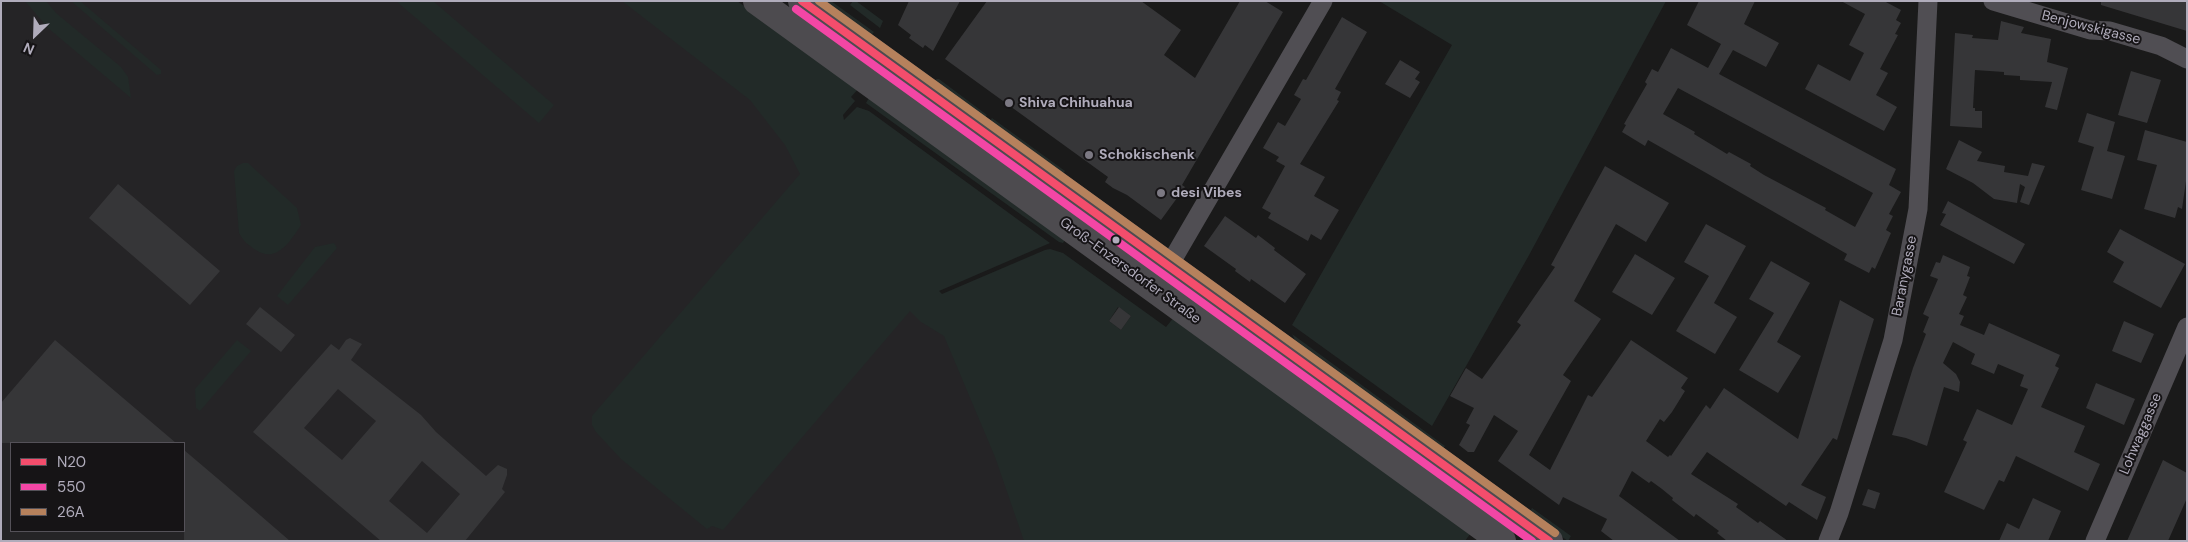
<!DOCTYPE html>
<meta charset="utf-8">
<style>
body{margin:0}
#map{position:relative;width:2188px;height:542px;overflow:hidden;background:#1a1a1a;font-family:"DM Sans",sans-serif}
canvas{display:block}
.frame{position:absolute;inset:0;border:2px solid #b0acbb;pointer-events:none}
.legend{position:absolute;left:10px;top:442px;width:175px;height:90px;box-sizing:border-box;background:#161416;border:1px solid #545158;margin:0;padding:6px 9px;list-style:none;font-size:15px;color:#b0acbb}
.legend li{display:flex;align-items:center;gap:10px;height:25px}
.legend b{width:25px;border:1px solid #545158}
.north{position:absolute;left:10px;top:10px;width:50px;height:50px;-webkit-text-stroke:4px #161416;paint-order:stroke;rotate:204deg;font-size:14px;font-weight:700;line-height:20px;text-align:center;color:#b0acbb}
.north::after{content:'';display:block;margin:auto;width:18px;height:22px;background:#b0acbb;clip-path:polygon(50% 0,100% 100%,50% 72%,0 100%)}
</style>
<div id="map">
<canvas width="2188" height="542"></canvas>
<div class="frame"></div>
<ul class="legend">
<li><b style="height:6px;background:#f44d6c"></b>N20</li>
<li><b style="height:6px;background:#f346a5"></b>550</li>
<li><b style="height:6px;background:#b6815c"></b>26A</li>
</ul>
<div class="north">N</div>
</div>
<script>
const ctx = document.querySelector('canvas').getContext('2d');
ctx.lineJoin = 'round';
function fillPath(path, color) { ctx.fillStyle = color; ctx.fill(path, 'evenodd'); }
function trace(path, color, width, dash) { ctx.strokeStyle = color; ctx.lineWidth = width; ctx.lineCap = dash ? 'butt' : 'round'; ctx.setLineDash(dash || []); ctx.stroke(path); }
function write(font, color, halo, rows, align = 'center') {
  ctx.font = font + ' "DM Sans",sans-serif'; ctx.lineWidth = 4; ctx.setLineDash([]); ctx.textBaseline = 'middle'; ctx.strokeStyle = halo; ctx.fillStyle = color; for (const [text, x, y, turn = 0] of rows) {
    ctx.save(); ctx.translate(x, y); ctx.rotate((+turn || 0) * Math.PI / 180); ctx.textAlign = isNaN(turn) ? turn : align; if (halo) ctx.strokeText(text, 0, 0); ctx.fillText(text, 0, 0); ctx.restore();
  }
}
fillPath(new Path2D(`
 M1,1H651L814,120L929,282L1038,541H1ZM11,443H184V531H11Z`), '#252426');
fillPath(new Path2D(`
 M25,1H46L56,13L121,67L128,77L131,98L48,28Z
 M71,1H80L161,70V74L157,75Z
 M396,1H433L554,105L539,123Z
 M622,1H737L859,88L851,97L855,101L843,115L844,120L857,107L869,111L1050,243L939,291L942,294L1045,250L1050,249L1063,253L1166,327L1175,316L1473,530L1465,541H1024L995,457L944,336L921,322L910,311L723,530L712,526L707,529L621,459L596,432L592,425V416L800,174L785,145L750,100ZM1118,307L1131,316L1121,330L1109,321Z
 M820,1H831L874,32L869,38Z
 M853,1H856L883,21L880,28L850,5Z
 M1379,1H1666L1528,257L1432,426L1292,325L1452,45Z
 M937,79H939L987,115L983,120L935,80Z
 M870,96L1066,238L1063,243L1059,242L866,103Z
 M992,118L1065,171L1061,177L988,124Z
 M243,163H248L297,208L301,225C291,241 276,264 256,250C248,245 243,241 239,233L234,171L237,166Z
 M334,243L337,248L288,305L277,296L315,247Z
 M1292,334L1445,446L1442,451L1298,346Z
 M237,340L251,351L200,411L196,408L195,389Z
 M1532,508L1571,536L1568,541L1529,514Z`), '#222a28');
fillPath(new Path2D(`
 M909,1H960L933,51L925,45L923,48L909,38L911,35L898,25Z
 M987,1H1141L1181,30L1164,55L1195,78L1240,1H1265L1283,12L1182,185L1185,187L1161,220L1127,195L1113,188L1105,182L1108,177L945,59Z
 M1699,1H1755L1744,24L1779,43L1766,67L1733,50L1719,74L1896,169L1889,185L1901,192L1889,214L1893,216L1886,230L1891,233L1875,269L1872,267L1869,273L1844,260L1847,254L1708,174L1648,140L1645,146L1622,132L1626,125L1624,124L1647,84L1645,82L1652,69L1658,72L1671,48L1708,68L1721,44L1687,25ZM1678,88L1873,193L1855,227L1825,210L1826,208L1764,175L1750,166L1751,164L1729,152L1727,154L1694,134L1695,132L1663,114Z
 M1841,1H1884L1901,10L1896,20L1901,23L1895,34L1898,35L1880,69L1888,73L1876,95L1897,107L1884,131L1805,89L1818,64L1850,81L1864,53L1849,45L1865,14Z
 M2101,1H2187V31L2101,5Z
 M1342,17L1367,32L1335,89L1341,92L1337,100L1339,101L1300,164L1325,177L1314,196L1339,210L1321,240L1311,234L1308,241L1268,218L1271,213L1262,208L1285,166L1276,161L1279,157L1263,148L1278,122L1285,126L1301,99L1294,95L1303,79L1306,80Z
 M2001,21L2024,27L2021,33L2051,39L2047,62L2068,68L2057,110L2045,107L2052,82L2020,80V76L2004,75V72L1975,70L1973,108H1975V111H1982V128L1950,126L1955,33L1973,35L1972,38L1998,40Z
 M1400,60L1420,72L1415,79L1420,82L1410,98L1385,84Z
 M2131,71L2161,80L2147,123L2118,115Z
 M2087,113L2115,122L2107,151L2125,156L2112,199L2081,190L2094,147L2078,142Z
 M2145,130L2187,142V174L2182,209L2178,207L2175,218L2144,209L2157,165L2137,160Z
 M1959,140L1982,152L1977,161L2005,166L2004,172L2028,176L2032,163L2045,166L2029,205L2020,202L2025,187L2020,184L2017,203L1994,199L1973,183L1946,169Z
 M1605,166L1669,203L1646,242L1616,224L1574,301L1601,319L1563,375L1571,381L1529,455L1550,470L1588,395L1592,397L1631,340L1688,378L1681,388L1685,391L1672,412L1664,422L1660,419L1646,441L1668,457L1670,455L1671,456L1706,405L1710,409L1724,388L1798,439L1840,300L1874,319L1837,440L1833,438L1801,485L1826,497L1817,520L1789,502L1786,506L1707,452L1691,474L1738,504L1736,507L1758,523L1760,521L1788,541H1727L1717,533L1719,531L1696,514L1694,517L1672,500L1673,498L1662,489L1651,481L1649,483L1632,471L1619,496L1680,541H1614L1601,531L1607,519L1563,497L1559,505L1498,461L1518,431L1494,415L1474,452H1468L1459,445L1470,425L1466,423L1474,408L1450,396L1466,368L1482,379L1521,325L1517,322L1555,267L1551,265Z
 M118,184L220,271L190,305L89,218Z
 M1948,201L2025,244L2014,264L1940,225L1946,214L1942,213Z
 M1225,216L1256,238L1258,235L1275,248L1274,250L1306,274L1285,303L1251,279L1250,282L1235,271L1236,269L1204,246Z
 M1706,224L1746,246L1714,303L1737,317L1715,354L1676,331L1709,276L1684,262Z
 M2120,229L2185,264L2161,308L2113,282L2124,262L2107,252Z
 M1635,254L1675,278L1652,315L1612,292Z
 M1943,255L1970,267L1967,276L1970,277L1963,295L1967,297L1959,314L1964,316L1960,325L1984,335L1989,323L2060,355L2055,366L2059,368L2041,407L2085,426L2074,452L2100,464L2088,491L2016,456L2004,482L1999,480L1984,510L1944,492L1967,442L1963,440L1977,409L2012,425L2028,389L2020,386L2024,375L1998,364L1994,374L1971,364L1975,354L1953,342L1943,363L1956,374L1960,382L1959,392L1944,387L1927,446L1906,438L1892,435L1913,368L1926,334L1923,332L1929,317L1923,314L1938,279L1930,276L1936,262L1940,263Z
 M1771,261L1810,283L1777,342L1801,356L1778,393L1739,370L1774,313L1749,299Z
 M260,307L295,335L281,352L246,324Z
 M1119,307L1131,316L1121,330L1109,321Z
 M2124,321L2154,334L2141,363L2112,351Z
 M350,338L362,344L351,360L421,415L436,432L486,476L498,465L507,469V475L502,489L505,492L465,541H381L253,432L331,344L339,350L346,340ZM338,389L376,421L342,460L304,428ZM422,461L460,494L427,533L389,501Z
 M55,340L116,392L176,443H1V403Z
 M2096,383L2135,399L2124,425L2086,408Z
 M184,450L217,478L290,541H184Z
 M2163,460L2187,473V498L2168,541H2127Z
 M1868,489L1880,493L1875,509L1862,505Z
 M2033,498L2061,511L2048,541H1999L2007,523L2019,529Z`), '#363638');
trace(new Path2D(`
 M1993,1L2090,30L2110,31L2161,46L2187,59
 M1163,276L1323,1
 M1828,541L1839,513L1893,340L1918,209L1928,1
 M2095,541L2187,327`), '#504e53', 19);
trace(new Path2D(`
 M757,1L1502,541
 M802,1L1549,541`), '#4d4b4f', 28);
trace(new Path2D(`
 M802,1L1549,541`), '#f44d6c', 8);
trace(new Path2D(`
 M796,9L1532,541`), '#f346a5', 8);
trace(new Path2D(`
 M819,1L1555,533`), '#b6815c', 8);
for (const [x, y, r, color] of [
 [1009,103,5,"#7c7983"],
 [1089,155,5,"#7c7983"],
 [1161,193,5,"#7c7983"],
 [1116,240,4.5,"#b0acbb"]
]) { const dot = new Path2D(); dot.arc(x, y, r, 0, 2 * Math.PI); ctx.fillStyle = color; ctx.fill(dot); trace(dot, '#161416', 2); }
write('14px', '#b0acbb', '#161416', [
 ["Benjowskigasse",2091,28,14],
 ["Groß-Enzersdorfer Straße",1130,271,36],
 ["Baranygasse",1905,276,-79],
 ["Lohwaggasse",2141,434,-67]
]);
write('bold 14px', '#b0acbb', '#161416', [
 ["Shiva Chihuahua",1019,103],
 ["Schokischenk",1099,155],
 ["desi Vibes",1171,193]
], 'left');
</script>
